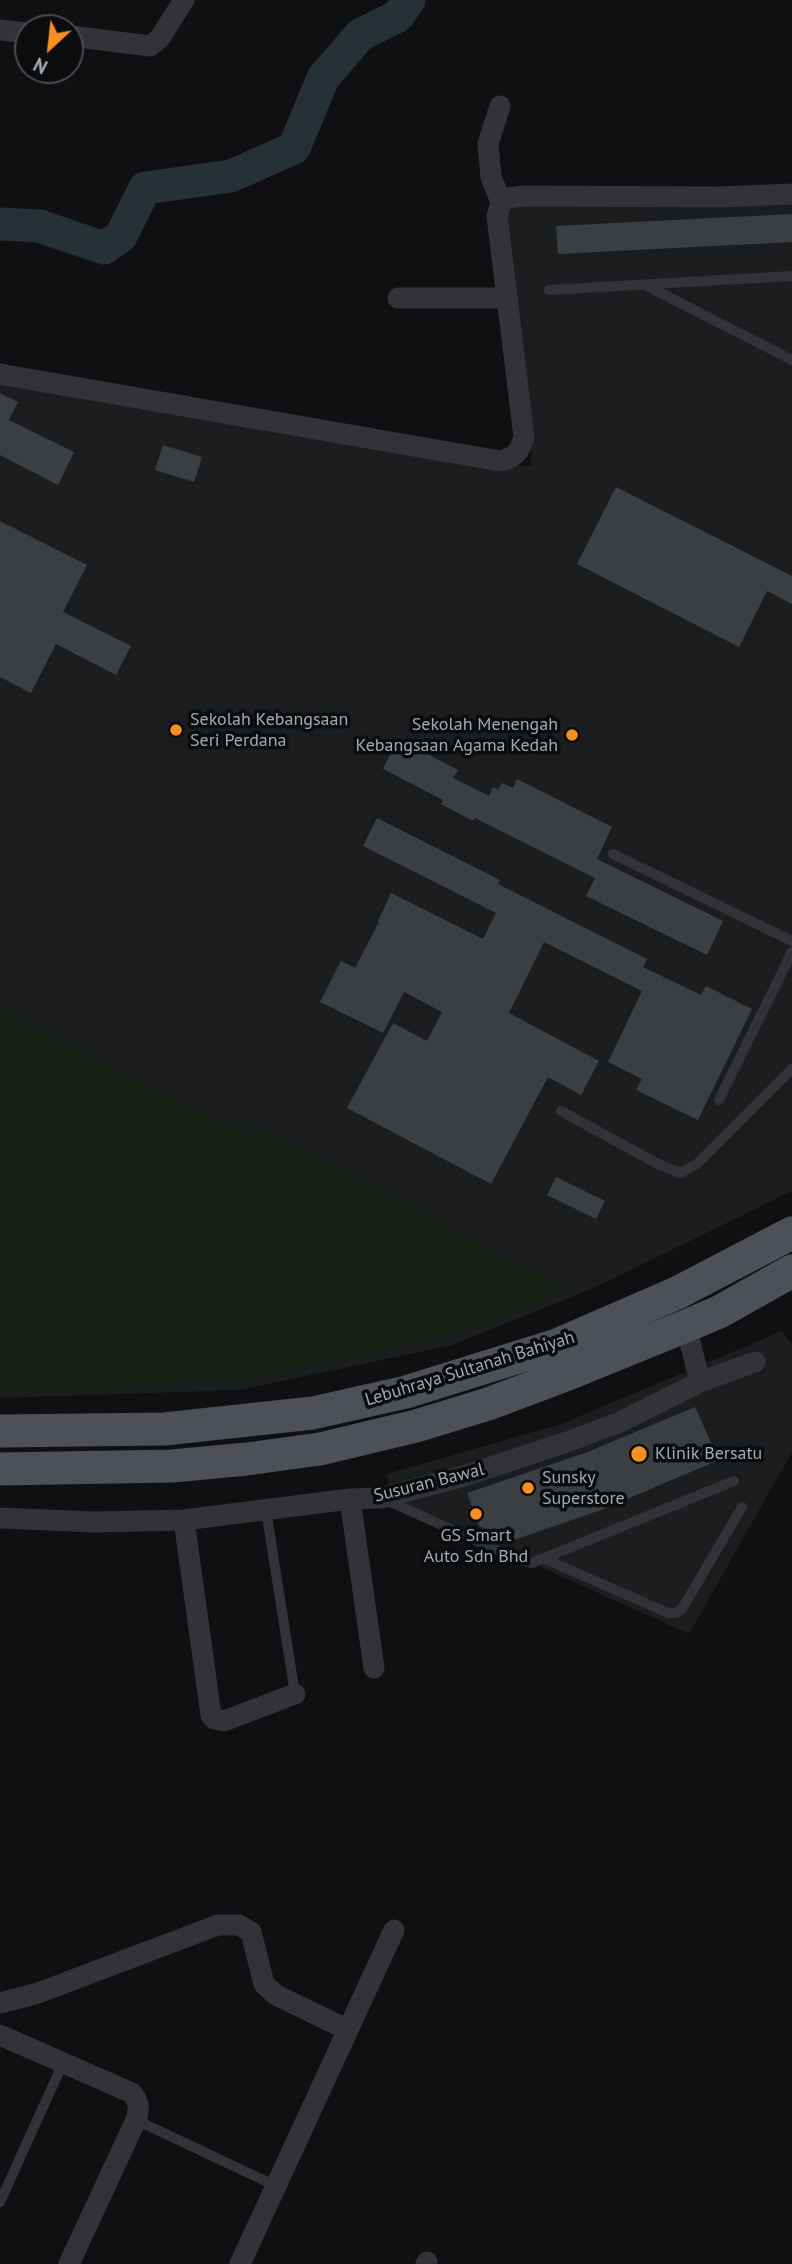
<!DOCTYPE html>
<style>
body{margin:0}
#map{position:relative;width:792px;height:2264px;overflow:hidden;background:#101012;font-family:"PT Sans",sans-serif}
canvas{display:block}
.north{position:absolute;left:14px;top:14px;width:70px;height:70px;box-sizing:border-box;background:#0b0c0d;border:2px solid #474b4f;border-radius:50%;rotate:207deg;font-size:19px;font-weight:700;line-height:28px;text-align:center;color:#a1a9b3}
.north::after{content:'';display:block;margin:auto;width:24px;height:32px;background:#f98e21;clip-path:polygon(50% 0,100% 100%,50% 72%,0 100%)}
</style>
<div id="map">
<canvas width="792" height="2264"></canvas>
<div class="north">N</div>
</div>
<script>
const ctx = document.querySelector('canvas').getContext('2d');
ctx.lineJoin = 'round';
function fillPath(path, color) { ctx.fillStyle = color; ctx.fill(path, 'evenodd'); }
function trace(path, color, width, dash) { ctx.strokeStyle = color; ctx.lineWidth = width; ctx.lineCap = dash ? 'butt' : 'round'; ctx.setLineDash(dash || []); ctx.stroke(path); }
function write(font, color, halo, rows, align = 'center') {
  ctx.font = font + ' "PT Sans",sans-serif'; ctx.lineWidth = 7; ctx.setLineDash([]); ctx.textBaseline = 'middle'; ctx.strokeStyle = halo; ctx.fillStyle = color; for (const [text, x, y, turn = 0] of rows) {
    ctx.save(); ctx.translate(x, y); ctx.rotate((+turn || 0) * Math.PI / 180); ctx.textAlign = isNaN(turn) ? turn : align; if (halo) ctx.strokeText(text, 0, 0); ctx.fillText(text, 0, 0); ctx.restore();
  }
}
fillPath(new Path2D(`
 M792,190V1191L598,1286L452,1345L240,1390L0,1398V371L426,457L532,466L503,203Z
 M782,1331L792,1344V1452L689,1634L390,1499L387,1474L561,1424Z`), '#1c1d1f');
fillPath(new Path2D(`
 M0,1009L247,1133L256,1125L574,1291L457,1335L345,1362L241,1382L0,1393Z`), '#192018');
trace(new Path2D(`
 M0,224L39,226L104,248L121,236L145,188L231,176L294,148L323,78L360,35L398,16L409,0`), '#263136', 33);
fillPath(new Path2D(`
 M792,214V242L558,254L556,226Z
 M0,393L18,402L9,420L74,452L58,485L0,455Z
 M163,445L202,457L194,482L155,470Z
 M616,487L792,576V604L767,591L739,647L577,564Z
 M0,521L87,565L63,612L131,646L116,675L56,644L31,693L0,677Z
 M398,739L458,770L453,778L489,796L493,787L498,790L502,783L513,788L517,779L612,827L597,859L723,921L707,955L586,896L595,878L475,818L473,821L441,804L443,800L383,769Z
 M377,818L500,880L498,884L647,959L643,967L701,995L706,986L752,1009L698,1120L636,1090L642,1079L608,1062L642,991L544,942L509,1013L599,1061L581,1095L548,1077L491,1184L347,1108L393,1023L427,1041L442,1012L404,992L383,1033L320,1002L341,961L355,968L379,922L378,921L391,893L483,939L496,913L363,846Z
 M556,1177L605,1201L596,1219L547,1195Z
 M695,1407L719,1460L601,1510L511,1541L479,1526L467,1493L585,1453Z`), '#3c3f42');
trace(new Path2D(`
 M647,286L792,360
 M549,290L792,276
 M613,854L792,941
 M719,1100L792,952
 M561,1111L658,1164L680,1173L697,1164L792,1069
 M384,1499L519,1560L532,1563L734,1481
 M266,1510L295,1694
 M545,1559L668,1613H676L682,1609L742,1507
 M136,2120L276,2186
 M0,2202L63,2063`), '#313337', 10);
trace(new Path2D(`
 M0,30L28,33
 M70,36L150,46L160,38L184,0
 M500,106L488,144L491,177L501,202
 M398,298H507
 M0,374L500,461C514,458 520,452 524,437L497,216L501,202L509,198L523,196L719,197L792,194
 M686,1326L700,1382
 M350,1499L374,1668
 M0,1518L95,1522L184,1520L350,1499L381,1498L464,1476L567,1442L618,1423L700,1382L755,1362
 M184,1520L211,1715L214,1719L224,1721L295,1694
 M0,2003L38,1993L218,1925H239L251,1932L264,1984L276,1995L348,2030
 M0,2035L132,2093C139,2102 140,2108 136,2120L69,2264
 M240,2264L394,1930
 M426,2264L427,2262`), '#313337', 21);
trace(new Path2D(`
 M0,1431L164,1429L313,1413L406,1392L557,1345L677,1293L792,1233
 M0,1469L172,1466L247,1459L320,1449L416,1426L488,1404L568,1374L686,1326L719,1312L792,1271`), '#4d5056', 33);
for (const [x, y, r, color] of [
 [176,730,7,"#f98e21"],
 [572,735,7,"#f98e21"],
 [639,1454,9,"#f98e21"],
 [528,1488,7,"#f98e21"],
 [476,1514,7,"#f98e21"]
]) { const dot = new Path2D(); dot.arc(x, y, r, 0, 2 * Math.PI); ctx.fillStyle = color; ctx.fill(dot); trace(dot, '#0b0c0d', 2.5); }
write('18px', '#a1a9b3', '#0b0c0d', [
 ["Sekolah Kebangsaan",190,720],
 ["Seri Perdana",190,741],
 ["Sekolah Menengah",558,725,"right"],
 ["Kebangsaan Agama Kedah",558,746,"right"],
 ["Klinik Bersatu",655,1454],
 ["Sunsky",542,1478],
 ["Superstore",542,1499],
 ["GS Smart",476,1536,"center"],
 ["Auto Sdn Bhd",476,1557,"center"]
], 'left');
write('18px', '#a1a9b3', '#0b0c0d', [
 ["Lebuhraya Sultanah Bahiyah",470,1369,-17],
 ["Susuran Bawal",429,1483,-14]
]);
</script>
